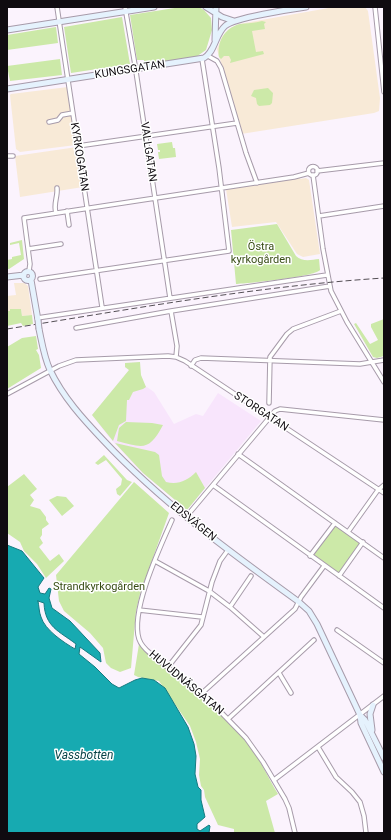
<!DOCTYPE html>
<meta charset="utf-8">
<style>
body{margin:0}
#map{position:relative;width:391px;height:840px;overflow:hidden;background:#fbf3fd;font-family:Roboto,sans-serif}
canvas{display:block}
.frame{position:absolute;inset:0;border:8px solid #0f0b10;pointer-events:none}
</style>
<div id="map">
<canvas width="391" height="840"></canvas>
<div class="frame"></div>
</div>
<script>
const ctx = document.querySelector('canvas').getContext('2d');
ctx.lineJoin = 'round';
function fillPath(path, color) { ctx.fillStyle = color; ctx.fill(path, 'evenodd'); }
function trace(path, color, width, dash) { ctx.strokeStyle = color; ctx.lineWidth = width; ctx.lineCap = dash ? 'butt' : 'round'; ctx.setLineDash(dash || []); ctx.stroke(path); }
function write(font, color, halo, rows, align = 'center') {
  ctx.font = font + ' Roboto,sans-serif'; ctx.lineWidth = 3; ctx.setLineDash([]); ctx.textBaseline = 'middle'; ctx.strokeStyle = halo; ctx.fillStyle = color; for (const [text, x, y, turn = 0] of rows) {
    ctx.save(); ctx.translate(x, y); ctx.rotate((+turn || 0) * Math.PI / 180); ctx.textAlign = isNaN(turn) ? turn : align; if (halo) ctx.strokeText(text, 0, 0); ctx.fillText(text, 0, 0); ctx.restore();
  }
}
fillPath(new Path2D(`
 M334,7H365L368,11L380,98L379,111L374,113L241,134L223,68L219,57L217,49L222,37L229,29L239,24Z
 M68,87L76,145L20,152L16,149L10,95L11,94Z
 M77,147L83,187L20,197L15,156Z
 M300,176V179L306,178L309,180L320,254L303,257L297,254L276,222L232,227L226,189L228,188Z
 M14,283H24L28,286L32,315L22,316L21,309H10L11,311H7V296L16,295Z`), '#f8ead7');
fillPath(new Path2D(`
 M140,362L139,372L144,385L154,392L174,424L196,414L203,416L218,393L261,421L187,510L139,470L108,436L92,415L129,370L125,367V363Z`), '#f8e5fc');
fillPath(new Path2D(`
 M181,7H199L204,10L211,18L212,30L206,50L196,57L144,65V60H137L130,15Z
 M122,17L130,64L71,73L64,27Z
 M262,21L266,22L264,24L265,29L252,31L256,52L263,51L264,54L230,63L231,60L229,56H224L221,59L219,57C217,42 224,28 240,24C247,23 255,23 262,21Z
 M56,27L58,43L7,50V35Z
 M60,59L62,75L10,81L7,66Z
 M268,88L273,93L272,103L270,105L259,106L257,104L256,98L251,96L254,90Z
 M172,142L173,148H175L176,157L159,159L158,152H160V150H158L157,144Z
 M277,224L296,256C302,262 311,260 319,259L320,270C314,277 250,283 236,284L231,230Z
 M22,240L24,259L9,269H7V260L12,259V257L21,255L19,243L10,245V243Z
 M10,309H21L22,316L32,315L33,324L23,326L21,323L7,326V311H10Z
 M384,319V356L377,358L373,357L354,324L356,323L370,344L378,340L371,327V324Z
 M36,336L38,349L36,350L39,355L41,368L7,389V347L22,338Z
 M140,362L141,375L146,387L143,389L133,392L129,400H127L126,421L119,425L113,441L92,415L129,370L125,367V363Z
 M126,422L152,423L163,425C149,451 144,448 117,441L119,428Z
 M115,443L155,452L159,455L162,476L166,482C178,485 187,481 196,472L205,488L187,510L143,473Z
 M104,455L127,480L132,482L120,496L117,494L116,489L121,485L122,479L106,460L98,465L95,463Z
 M24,474L37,489L30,495L34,500L30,506L40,509L46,517V520L49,524L42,529V535L40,538L43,543L39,547L50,561L59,554L64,561L46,578L37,564L24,551L20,542L7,533V487Z
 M134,482L169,513L140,594L136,611L131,668L120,672L111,668L106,663L103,648L90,633L64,611L59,601L56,575Z
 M57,496L66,497L74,506L62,516L49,500Z
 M335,525L361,543L338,574L312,555Z
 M139,644L147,653C180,680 218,706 245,739C259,756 267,776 278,794L266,801L275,833H234V829L218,825L205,797L204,790L201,786L199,775L200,759L196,742L190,726L159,681L138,677L134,675Z`), '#cce9a8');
const water = new Path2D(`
 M7,545L22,551L44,578L38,587L40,593L45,594L49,588L51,589L49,598L52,608L70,621L100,653L101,662L80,647L79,654L95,667L112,684L119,688L135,680L142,678L154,680L165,688L188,727L194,744L196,756L195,774L198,787L201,790V800L205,817L197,824V829L200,831L209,825L210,826L209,833H7ZM38,601L44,603C45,627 59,631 76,644L75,649C63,642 45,630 41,617C39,612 39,606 38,601Z`);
fillPath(water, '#17aab1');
trace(water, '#157a81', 1);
const street = new Path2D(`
 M57,7L102,307
 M125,7L135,65L170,298
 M375,7L384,92
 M208,56L217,61L221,68L246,153L257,183
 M49,122L58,120L62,115L73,113
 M78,146L237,123
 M7,156H13
 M308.5 171a4.5 4.5 0 1 1 9 0a4.5 4.5 0 1 1-9 0Z
 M317,171L384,163
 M313,175L323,249L331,291L347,322L384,382
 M67,211L69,225
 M56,213C53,204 58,197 57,188
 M319,216L384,206
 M28,249L61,244
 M29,271L30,264L24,218L294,177L309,173
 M40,279L229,251L219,168L202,59
 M171,311L177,346L176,357
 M37,318L327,275
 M76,328L171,311L330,286
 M191,366L195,360L201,358L360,364L384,360
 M7,394L59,366L76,360L168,356L176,357L185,361L384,493
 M269,403L270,357L287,334L293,329L341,311
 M238,454L384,558
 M213,485L384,608
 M186,517L275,411L280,409L384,420
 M172,520C160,547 130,611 139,639C141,645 146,650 151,654L212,703L246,738L263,762L285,799L289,808L295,833
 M348,532L378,490L384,485
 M310,556L335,523
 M155,561L209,591L230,607L264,637
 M339,576L363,542
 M230,607L251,576
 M139,610L202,617
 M337,630L384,663
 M168,667L201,625L212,582L220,561L228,550
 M279,673L291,693
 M201,694L295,609L301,597L324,566
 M228,719L314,640
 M318,747L336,777L352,792L360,802L364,816L366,833
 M274,780L384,696`);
const secondary = new Path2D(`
 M206,7L222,17L234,21
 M7,30L154,7
 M215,40L216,7
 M7,89L204,58C215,52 215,35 225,26C233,18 292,9 306,7
 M23.5 276a4.5 4.5 0 1 1 9 0a4.5 4.5 0 1 1-9 0Z
 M7,277L24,275
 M31,280L38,320
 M39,329C42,343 44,357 50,370C63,397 83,419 103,440C161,502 230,552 299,602L309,611L317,624L360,715L361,723L384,772
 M361,716L365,720L384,758
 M372,730L370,714L373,705`);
trace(street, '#a79baa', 5.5);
trace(secondary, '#a79baa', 7);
trace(street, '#fff', 3.5);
trace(secondary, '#e5f2fd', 5);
trace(new Path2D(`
 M7,329C132,309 258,286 384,278`), '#534e54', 1, [6, 3]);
const secondaryBridge = new Path2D(`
 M38,320L39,329`);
trace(secondaryBridge, '#a79baa', 7, []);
trace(secondaryBridge, '#e5f2fd', 5);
write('11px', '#0f0b10', '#fff', [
 ["KUNGSGATAN",130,70,-9],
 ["VALLGATAN",148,152,82],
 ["KYRKOGATAN",79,157,81],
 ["STORGATAN",261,412,33],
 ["EDSVÄGEN",193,522,39],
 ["HUVUDNÄSGATAN",186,683,40]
]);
write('11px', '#384d15', '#fff', [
 ["Östra",261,247],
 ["kyrkogården",261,260],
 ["Strandkyrkogården",99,587]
]);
write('italic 12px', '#0a4548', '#fff', [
 ["Vassbotten",84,756]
]);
</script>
